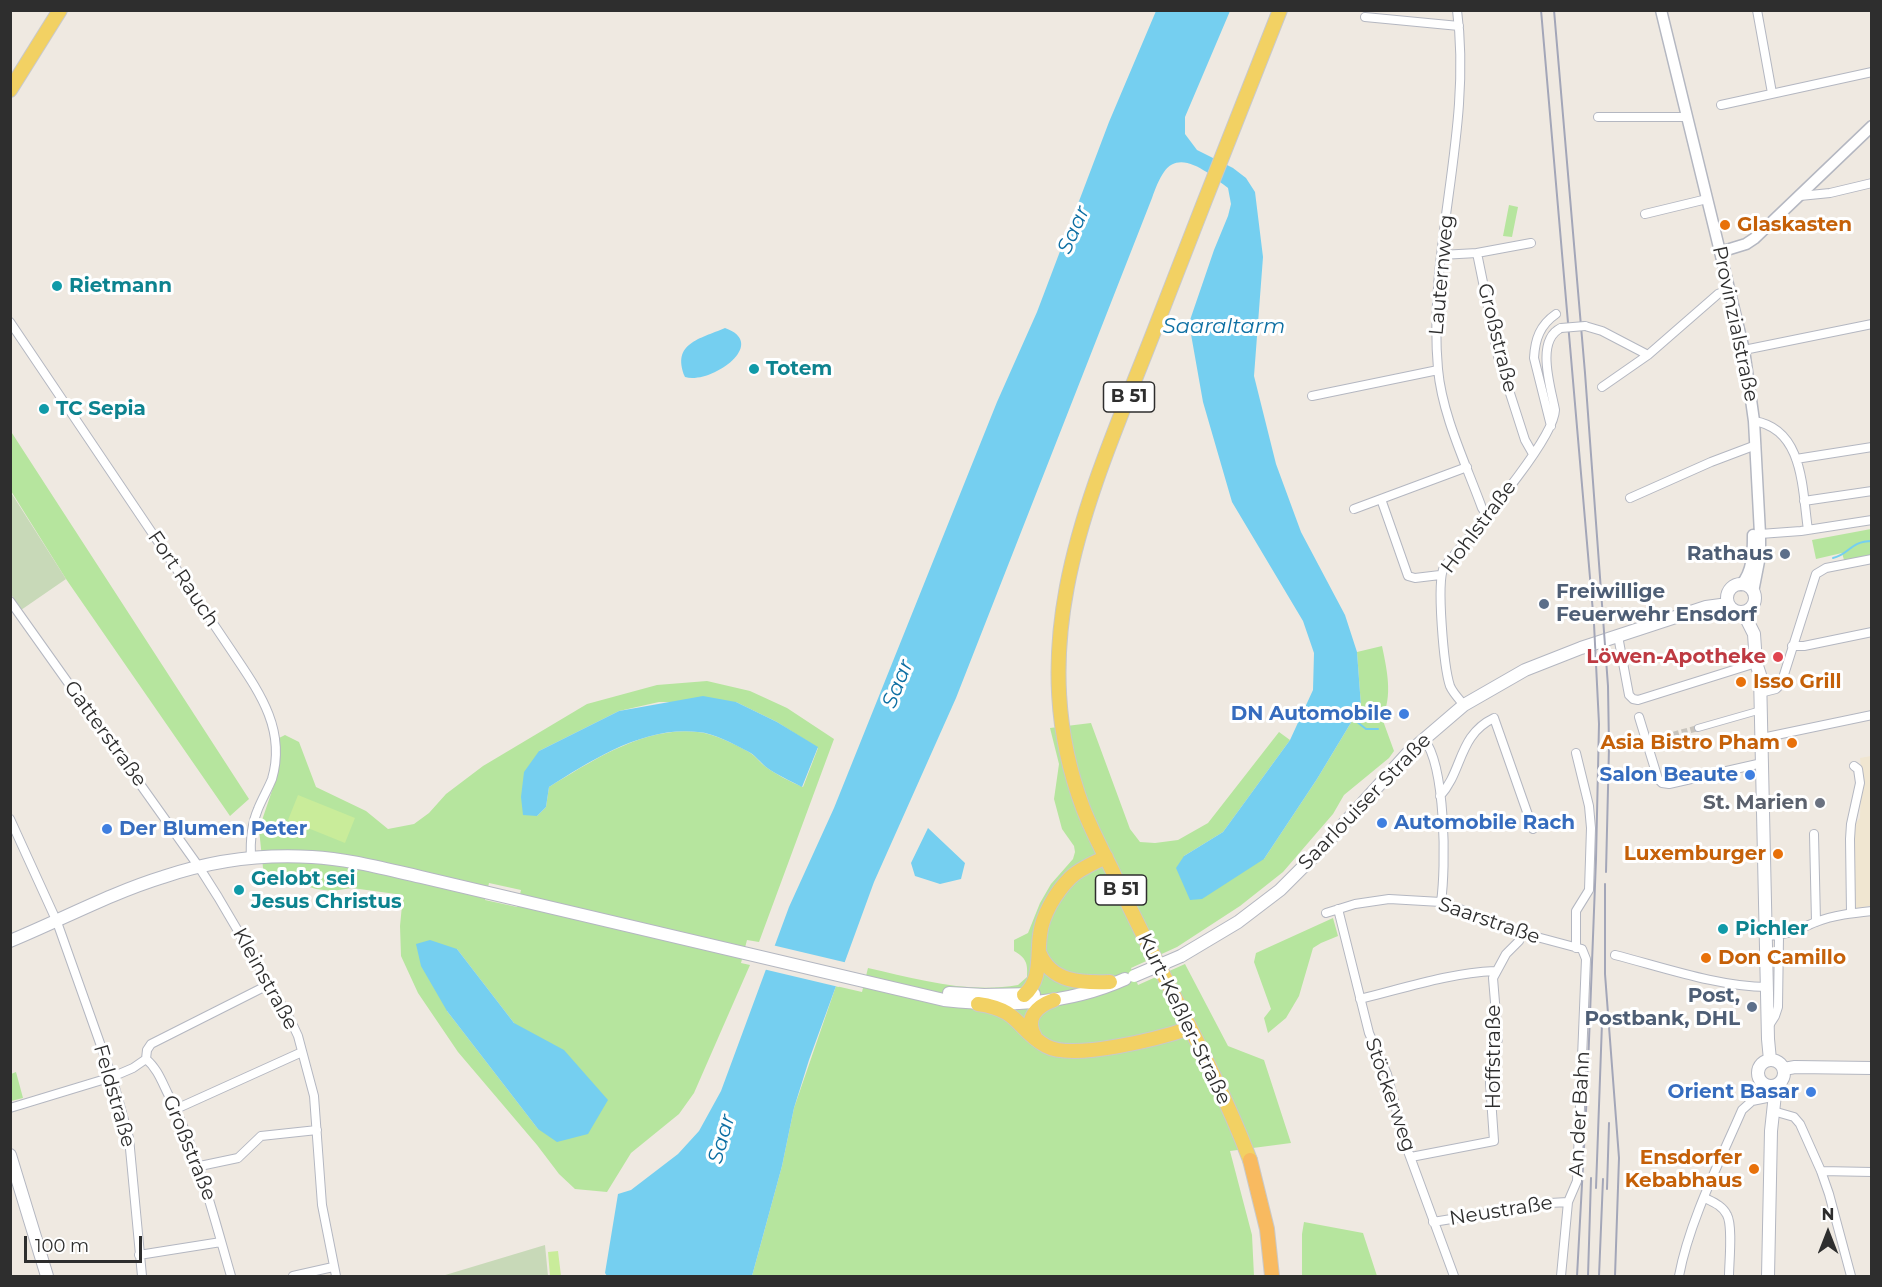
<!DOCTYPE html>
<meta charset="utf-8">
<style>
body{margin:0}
#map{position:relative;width:1882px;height:1287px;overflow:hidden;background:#efe9e1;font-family:Montserrat,sans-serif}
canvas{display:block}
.frame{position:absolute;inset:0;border:12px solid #2e2e2e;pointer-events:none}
.north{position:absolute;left:1798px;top:1203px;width:60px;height:60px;-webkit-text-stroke:4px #fff;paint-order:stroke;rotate:0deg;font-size:16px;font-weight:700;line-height:24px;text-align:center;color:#2e2e2e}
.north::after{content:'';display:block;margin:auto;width:21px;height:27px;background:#2e2e2e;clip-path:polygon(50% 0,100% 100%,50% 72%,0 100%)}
.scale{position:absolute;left:24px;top:1236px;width:118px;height:27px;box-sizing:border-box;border:3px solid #2e2e2e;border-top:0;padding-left:8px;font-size:18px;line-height:21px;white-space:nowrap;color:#2e2e2e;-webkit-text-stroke:4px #fff;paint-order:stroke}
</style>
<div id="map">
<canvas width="1882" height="1287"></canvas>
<div class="frame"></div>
<div class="north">N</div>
<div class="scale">100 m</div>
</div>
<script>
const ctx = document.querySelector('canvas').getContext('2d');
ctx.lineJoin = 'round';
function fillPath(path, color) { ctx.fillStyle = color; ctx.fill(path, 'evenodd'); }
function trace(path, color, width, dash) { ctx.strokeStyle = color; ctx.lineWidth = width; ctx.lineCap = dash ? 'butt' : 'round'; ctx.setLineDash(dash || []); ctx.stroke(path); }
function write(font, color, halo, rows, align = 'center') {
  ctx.font = font + ' Montserrat,sans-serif'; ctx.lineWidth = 6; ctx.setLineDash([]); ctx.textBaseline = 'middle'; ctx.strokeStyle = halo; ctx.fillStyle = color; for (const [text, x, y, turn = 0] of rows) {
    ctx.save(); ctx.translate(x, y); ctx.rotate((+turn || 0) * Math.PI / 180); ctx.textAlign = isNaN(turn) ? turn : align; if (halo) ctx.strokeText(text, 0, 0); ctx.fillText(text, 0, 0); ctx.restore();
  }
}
fillPath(new Path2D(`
 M1871,756V906L1855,908L1854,834L1855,824L1860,818L1861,786L1863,785L1860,758Z`), '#f0e6d1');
fillPath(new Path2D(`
 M1509,205L1518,207L1512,237L1503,236Z
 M10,430L249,799L230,816L66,579L11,491Z
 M1871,529V555L1844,560L1842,553L1816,559L1812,540Z
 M1382,646C1387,670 1393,696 1382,718L1394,751L1389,758L1344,795L1333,814L1283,872L1240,906L1177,947L1131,968L1138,985L1185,964L1228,1046L1264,1060L1291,1143L1230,1151L1252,1235L1254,1276H752L782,1166L794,1108L836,986L862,992L868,968C916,979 969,994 1018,985L1027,977C1028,963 1026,958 1014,951V940L1028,933L1040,903L1051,884L1073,859L1075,852L1074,846L1062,829L1054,799L1059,764L1050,728L1091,723L1130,829L1140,842L1155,843L1178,840L1208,823L1279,732L1290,740L1223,832L1184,856L1264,859L1317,779L1361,706L1357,652Z
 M707,681L750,691L787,708L834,739L759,942L747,940L741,963L750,965L694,1093L679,1114L631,1153L607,1192L575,1189L559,1174L537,1145L458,1052L418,993L401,956L400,926L403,895L352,888L332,891L316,889L293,882L261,883L263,868L259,829L276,779L280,752L279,738L285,735L299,742L316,787L366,811L388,829L414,824L429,813L446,794L483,766L587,704L657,685ZM659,702H736L777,722L818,748L803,787C791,782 777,775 766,767C760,763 756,756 749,752C735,744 714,734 698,732C644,726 592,761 549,787L546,807L537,816L539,751L619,711ZM489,883L521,890L517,907L485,900ZM457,949L514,1023L538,1129L447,1011Z
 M1333,918L1338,936L1321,943L1313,948L1299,996L1286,1018L1268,1033L1264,1018L1271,1009L1254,962L1256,953Z
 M16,1072L23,1098L11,1101V1074Z
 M1304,1222L1363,1233L1377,1276H1302V1234Z`), '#b6e59e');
fillPath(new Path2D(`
 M10,491L66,579L21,610L11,594Z
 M545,1245L548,1276H442Z`), '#c8d9b8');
fillPath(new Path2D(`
 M298,795L355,818L345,843L288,820Z
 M558,1251L561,1276H550L548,1252Z`), '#c9ec9a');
fillPath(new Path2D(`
 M1156,11H1230L1185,117V134L1197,150L1233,168L1246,178L1255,192L1263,257L1254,376L1276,464L1301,532L1345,615L1357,652L1361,706L1317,779L1264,859L1202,899L1190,900L1176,868L1184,856L1223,832L1290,740L1313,690L1314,653L1303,621L1232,502L1203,402L1189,323L1214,250L1228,216L1231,204L1228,188C1213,177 1181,147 1164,172C1159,179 1155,189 1152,198L956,698L874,882L809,1060L794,1108L782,1166L752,1276H607L605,1273L618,1194L631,1190L678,1154L699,1131L721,1091L789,907L834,808L997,402L1037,312L1109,122Z
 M725,328C770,344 710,385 685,377C671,343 700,339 725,328Z
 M703,696L736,702L777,722L818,747L802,787C791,781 777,775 766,767C760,762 756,756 749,752C734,744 714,733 698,732C644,726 592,760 549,787L546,807L537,816L523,815L521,797L524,772L539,751L619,711Z
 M928,828L965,863L961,879L940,884L915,876L911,863Z
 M430,940L457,949L514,1023L564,1050L608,1100L588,1134L557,1142L538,1129L447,1011L421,966L416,944Z`), '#75cff0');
fillPath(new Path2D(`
 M772,945L848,963L839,987L763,969Z`), '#efe9e1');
trace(new Path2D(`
 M1833,558C1849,555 1850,541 1872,541
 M1352,718L1366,729H1378`), '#75cff0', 2);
trace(new Path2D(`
 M1647,742L1698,728`), '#c8c4bd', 6, [6, 3]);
const pedestrian = new Path2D(`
 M1698,728L1761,710`);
const minor = new Path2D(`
 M1457,10C1473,131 1427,249 1438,369C1442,415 1466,464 1482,508L1487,515
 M1757,10L1772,93
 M1365,17L1459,26
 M1721,105L1872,72
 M1598,117H1687
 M1800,196L1830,193L1872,183
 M1645,214L1707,199
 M1477,253L1498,356L1525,440L1533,454
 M1441,255L1477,253L1531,243
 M10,322L231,650C257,689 287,728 272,779C268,789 262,799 258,809C251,825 250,841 251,859
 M1585,326L1602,331L1648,355
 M1744,350L1872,324
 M1602,387L1648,355L1718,294L1729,289
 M1312,396L1438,370
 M1754,421C1804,429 1802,489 1808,530
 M1551,426L1534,358C1535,339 1540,325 1556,314
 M1796,459L1872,447
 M1630,498L1711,462L1756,445
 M1381,499L1408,576L1415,578L1440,575
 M1804,501L1872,491
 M1354,509L1467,467
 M1760,534L1801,531L1872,520
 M10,601L199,867L218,897L291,1021L298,1036L314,1096L322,1205L336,1276
 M1618,636L1629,695L1633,699L1638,700L1756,663
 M1792,646H1804L1872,632
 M1760,693L1776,689L1781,684L1816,574L1826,568L1872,559
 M1464,705C1459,699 1453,693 1450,686C1444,668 1436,582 1444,567C1467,539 1554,441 1555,410C1551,388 1535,340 1561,328
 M1639,717L1658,779L1662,783L1669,784L1762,763
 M1762,738L1872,715
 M1424,739C1446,767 1446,867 1441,902
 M1576,753L1589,806L1591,828L1589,890L1576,911V948
 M1440,796C1463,771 1458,735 1494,718L1533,829
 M10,819L57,922L112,1077L129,1138L142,1276
 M1814,834L1816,922
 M1338,909L1369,1033L1387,1074L1405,1143L1454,1276
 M1326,913L1355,904L1389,899L1441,902L1522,933L1582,949L1586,959L1577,1181L1568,1202L1561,1276
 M1851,913L1850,839L1851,824L1860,783L1858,769L1854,766
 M1767,936C1786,936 1799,929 1816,922C1834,915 1853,913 1872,911
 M1615,955C1662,967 1719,987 1767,987
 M1360,999C1405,988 1449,973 1495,971
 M1768,1027L1775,1016L1778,1007L1779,936
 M146,1059C157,1068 162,1082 168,1094C198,1152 213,1214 231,1276
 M10,1108L112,1077L133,1068L146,1059L147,1050L151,1044L270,984
 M176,1109L302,1052
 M1773,1111L1794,1117L1800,1124L1821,1171L1829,1194L1851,1276
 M1411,1157L1494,1141L1490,1083L1491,1066L1498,1039L1493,978L1506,954L1519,941L1522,933
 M200,1166L238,1158L261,1136L317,1130
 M1821,1171L1872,1172
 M1705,1198C1713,1202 1723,1206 1727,1215C1733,1226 1729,1263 1729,1276
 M1433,1222L1550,1203L1568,1202
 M139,1255L221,1242
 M293,1276L333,1267
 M1679,1276C1689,1222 1720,1161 1742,1110L1752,1101L1767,1098`);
const tertiary = new Path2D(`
 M1661,10L1744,350L1754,421L1760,534V556L1753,592
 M1720,252L1746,244L1755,238L1872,126
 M1741,585C1753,571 1753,552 1753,535`);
const secondary = new Path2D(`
 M1727 598a14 14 0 1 1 28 0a14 14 0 1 1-28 0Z
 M1743,612L1754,634L1756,663L1760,675L1768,1039L1770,1060
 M10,941C61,920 111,893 163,877C210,861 263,854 312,857C349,859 385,869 421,877L944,1000C1006,1007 1067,1005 1125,979
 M1181,956L1238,922L1280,890L1321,849L1408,753L1464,705L1525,670L1581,648L1706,607L1728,604
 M949,993L984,995L1034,994
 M1758 1073a13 13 0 1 1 26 0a13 13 0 1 1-26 0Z
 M1784,1069L1795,1067L1872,1068
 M10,1155L47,1276
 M1768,1276L1771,1131L1776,1085`);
const primary = new Path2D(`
 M10,90L60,10
 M1039,952C1051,983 1082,983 1110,982
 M1024,995C1042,980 1037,956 1040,935C1042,915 1056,892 1070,878C1079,869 1094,863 1106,857
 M978,1004C1021,1010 1016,1029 1046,1046C1073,1061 1161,1038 1190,1028
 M1035,1037C1024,1018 1037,1006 1054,1000
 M1250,1160C1212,1060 1156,967 1112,870C1102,850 1091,829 1083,808C1018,633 1096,482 1158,321C1198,217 1239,114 1280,10`);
const trunk = new Path2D(`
 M1250,1160L1267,1229L1272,1276`);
trace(pedestrian, '#b4b7c1', 8);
trace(minor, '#b4b7c1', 10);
trace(tertiary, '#b4b7c1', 13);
trace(secondary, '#b4b7c1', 14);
trace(primary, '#c9c9c9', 16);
trace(trunk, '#c9c9c9', 16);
trace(pedestrian, '#fff', 6);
trace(minor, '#fff', 8);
trace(tertiary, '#fff', 10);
trace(secondary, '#fff', 12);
trace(primary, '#f2d163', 14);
trace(trunk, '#f8ba60', 14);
trace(new Path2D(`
 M1541,10L1594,624L1599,724L1596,859L1587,1092L1577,1276
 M1554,10L1585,373L1608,686L1609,747L1606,872
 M1605,884V974L1619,1158L1615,1276
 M1596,1188L1602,1023
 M1607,1189L1609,1123
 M1588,1276L1591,1178
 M1599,1276L1603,1179`), '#a3a6b8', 2);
const minorBridge = new Path2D(`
 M1561,328L1585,326`);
const secondaryBridge = new Path2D(`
 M1134,976L1181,956`);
trace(minorBridge, '#b4b7c1', 10, []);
trace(secondaryBridge, '#b4b7c1', 14, []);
trace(minorBridge, '#fff', 8);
trace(secondaryBridge, '#fff', 12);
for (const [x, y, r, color] of [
 [1725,225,6,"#e8710a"],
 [57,286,6,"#0f9aa8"],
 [754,369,6,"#0f9aa8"],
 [44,409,6,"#0f9aa8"],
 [1785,554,6,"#5c6f8a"],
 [1544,604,6,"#5c6f8a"],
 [1778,657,6,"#e0444e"],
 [1741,682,6,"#e8710a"],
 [1404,714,6,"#3f7fe0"],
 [1792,743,6,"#e8710a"],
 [1750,775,6,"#3f7fe0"],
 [1820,803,6,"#6b7280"],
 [1382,823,6,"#3f7fe0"],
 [107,829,6,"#3f7fe0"],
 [1778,854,6,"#e8710a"],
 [239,890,6,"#0f9aa8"],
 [1723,929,6,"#0f9aa8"],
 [1706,958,6,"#e8710a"],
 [1752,1007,6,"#5c6f8a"],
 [1811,1092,6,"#3f7fe0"],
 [1754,1169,6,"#e8710a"]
]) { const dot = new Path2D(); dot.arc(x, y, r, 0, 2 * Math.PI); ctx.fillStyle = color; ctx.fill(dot); trace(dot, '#fff', 2); }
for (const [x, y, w] of [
 [1129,397,51],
 [1121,890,51]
]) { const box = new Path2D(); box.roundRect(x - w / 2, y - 15, w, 30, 4.5); ctx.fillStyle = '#fff'; ctx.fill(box); trace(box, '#2e2e2e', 1.5); }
write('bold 18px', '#2e2e2e', null, [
 ["B 51",1129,397],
 ["B 51",1121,890]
]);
write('bold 20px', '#c56008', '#fff', [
 ["Glaskasten",1737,225],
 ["Isso Grill",1753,682],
 ["Asia Bistro Pham",1780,743,"right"],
 ["Luxemburger",1766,854,"right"],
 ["Don Camillo",1718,958],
 ["Ensdorfer",1742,1158,"right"],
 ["Kebabhaus",1742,1181,"right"]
], 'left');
write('20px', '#2e2e2e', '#fff', [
 ["Lauternweg",1442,275,-85],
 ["Provinzialstraße",1735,324,78],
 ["Großstraße",1497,338,76],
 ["Hohlstraße",1479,527,-53],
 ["Fort Rauch",183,579,56],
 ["Gatterstraße",105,734,54],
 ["Saarlouiser Straße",1365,802,-46],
 ["Saarstraße",1489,921,19],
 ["Kleinstraße",265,979,61],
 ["Kurt-Keßler-Straße",1184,1019,64],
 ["Hoffstraße",1494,1057,-90],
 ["Stöckerweg",1390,1095,71],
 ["Feldstraße",114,1096,74],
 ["An der Bahn",1580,1114,-87],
 ["Großstraße",189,1148,68],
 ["Neustraße",1501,1211,-9]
]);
write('bold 20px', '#0d838f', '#fff', [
 ["Rietmann",69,286],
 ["Totem",766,369],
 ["TC Sepia",56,409],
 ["Gelobt sei",251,879],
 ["Jesus Christus",251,902],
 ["Pichler",1735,929]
], 'left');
write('bold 20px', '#4e5e75', '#fff', [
 ["Rathaus",1773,554],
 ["Freiwillige",1556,592,"left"],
 ["Feuerwehr Ensdorf",1556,615,"left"],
 ["Post,",1740,996],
 ["Postbank, DHL",1740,1019]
], 'right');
write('bold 20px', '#be3a42', '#fff', [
 ["Löwen-Apotheke",1766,657]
], 'right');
write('bold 20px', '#366cbe', '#fff', [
 ["DN Automobile",1392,714],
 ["Salon Beaute",1738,775],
 ["Automobile Rach",1394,823,"left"],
 ["Der Blumen Peter",119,829,"left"],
 ["Orient Basar",1799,1092]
], 'right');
write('bold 20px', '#5b616d', '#fff', [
 ["St. Marien",1808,803]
], 'right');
write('italic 21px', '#0d6fa3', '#fff', [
 ["Saar",1074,230,-66],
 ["Saaraltarm",1224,327],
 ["Saar",898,684,-68],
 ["Saar",722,1139,-74]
]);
</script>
